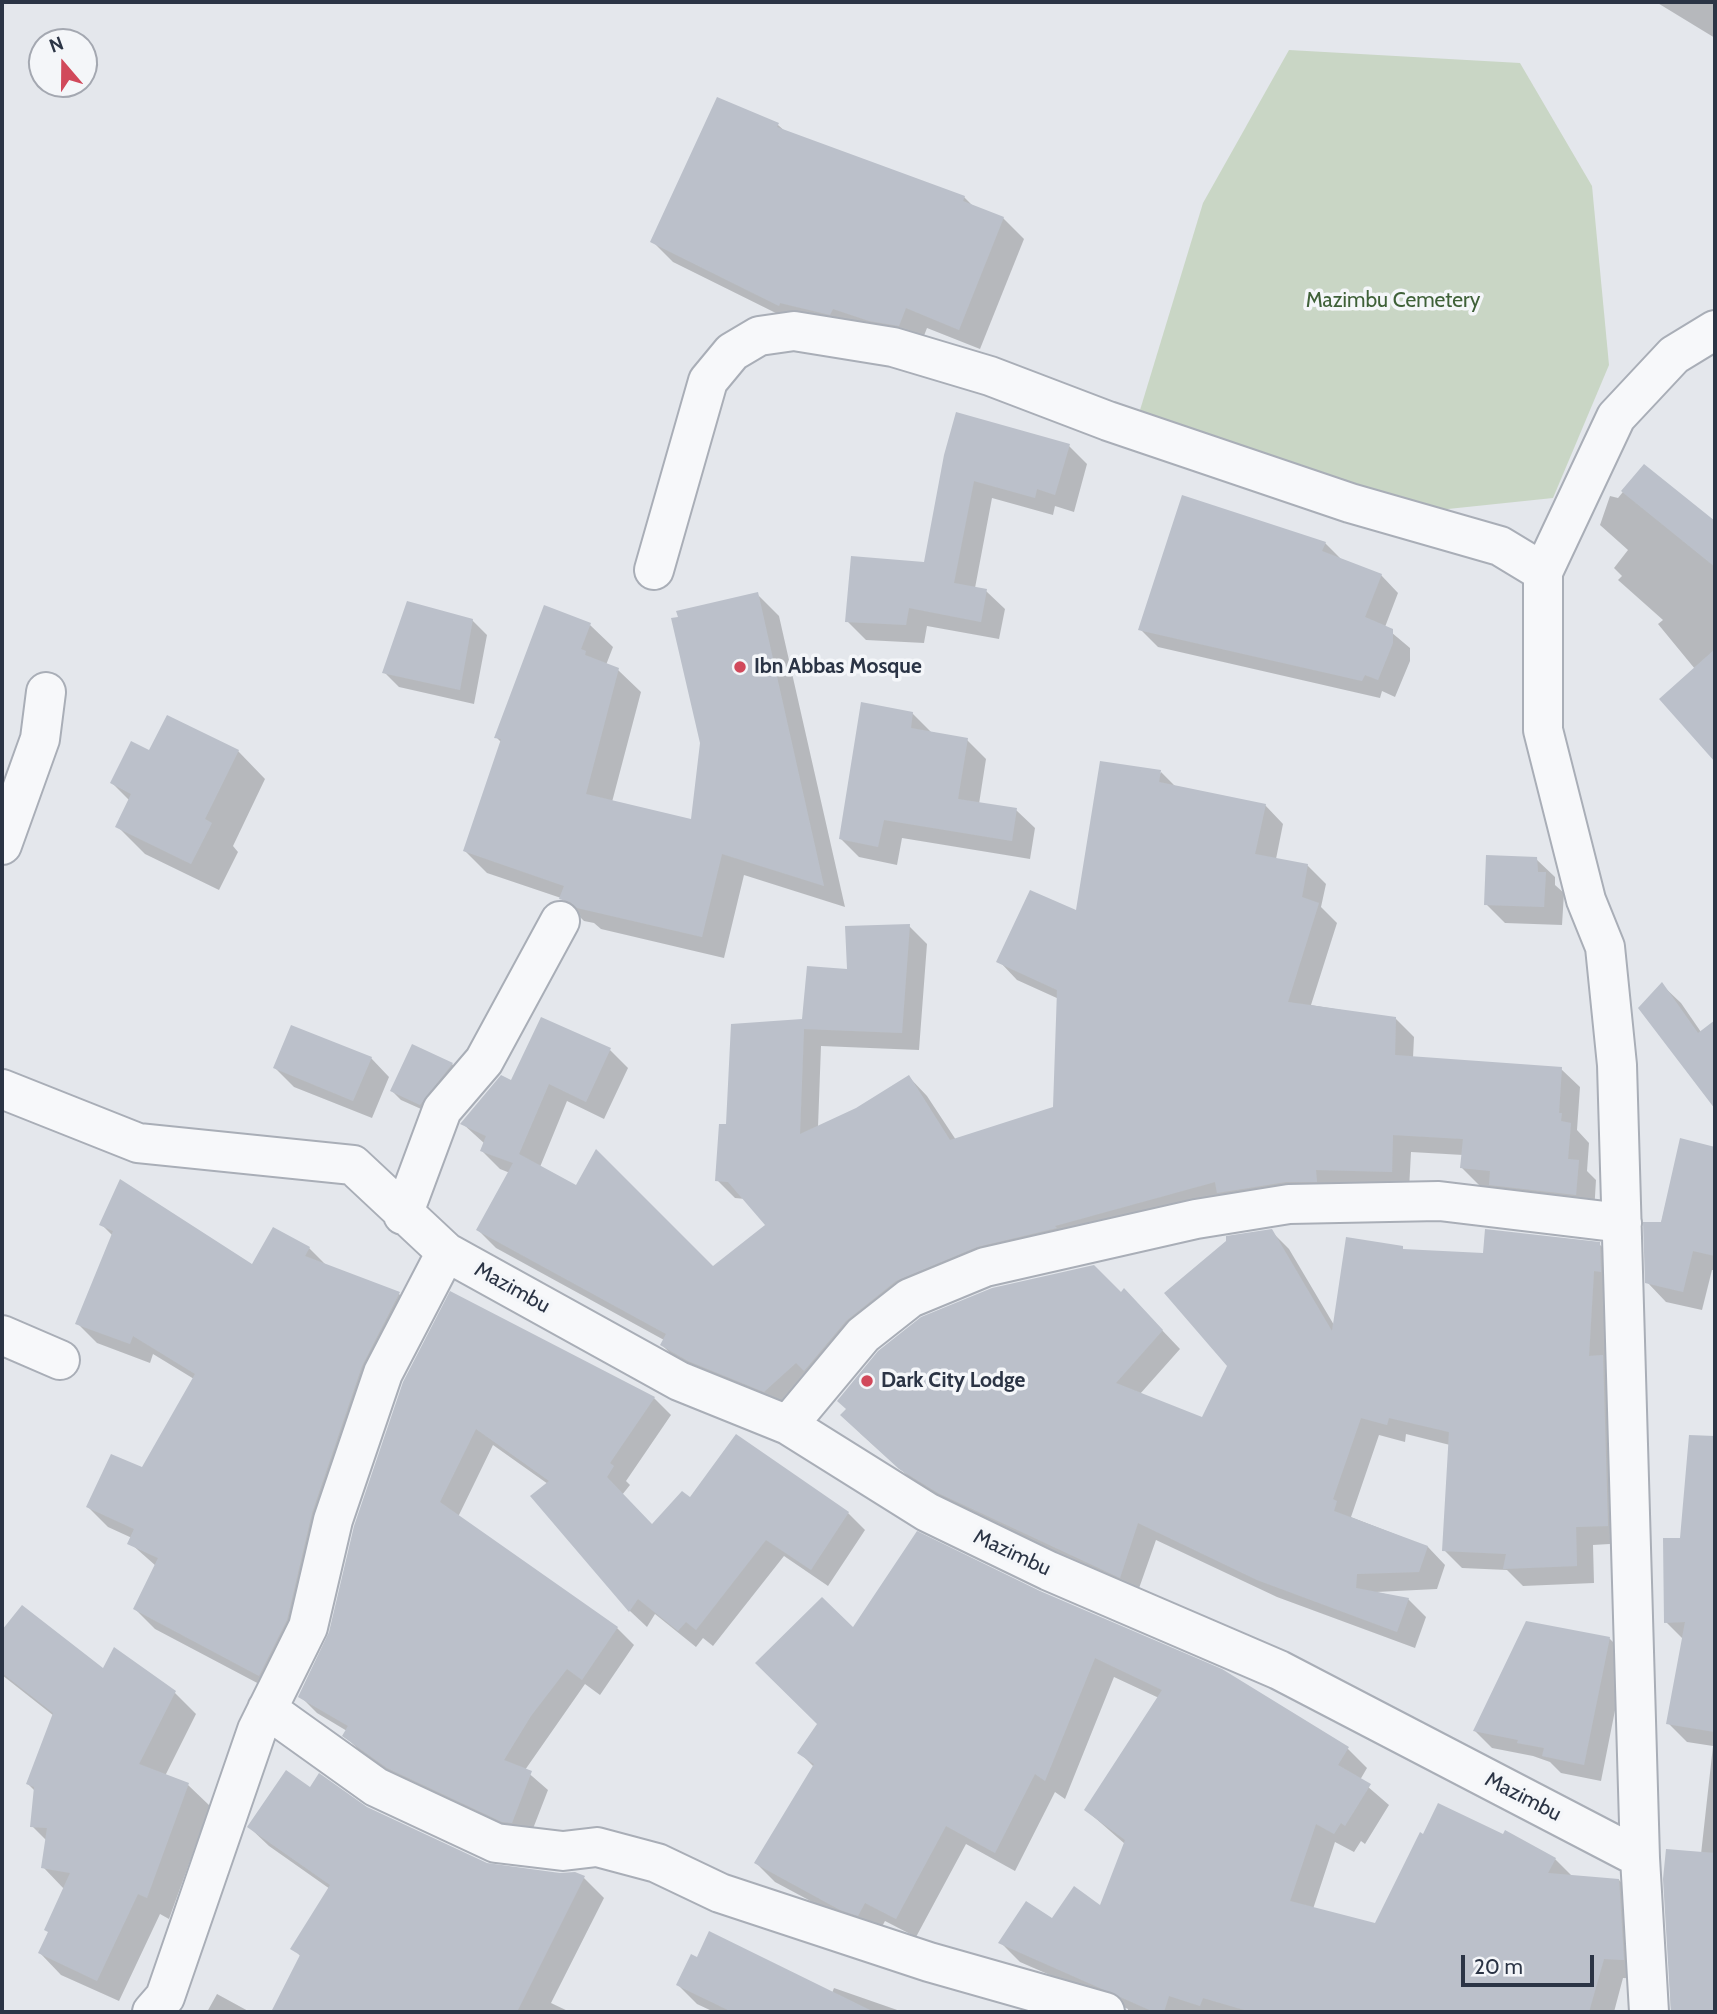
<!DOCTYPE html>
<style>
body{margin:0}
#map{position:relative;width:1717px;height:2014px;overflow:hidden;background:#e4e7ec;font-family:Cabin,sans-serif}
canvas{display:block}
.frame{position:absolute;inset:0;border:4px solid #2b3445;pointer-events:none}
.north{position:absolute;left:28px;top:28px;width:70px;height:70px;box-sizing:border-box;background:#f4f6f9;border:2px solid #a4a8b1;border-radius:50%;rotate:340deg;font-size:19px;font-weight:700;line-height:28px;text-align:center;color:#2b3445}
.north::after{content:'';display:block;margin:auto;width:24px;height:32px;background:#d1495b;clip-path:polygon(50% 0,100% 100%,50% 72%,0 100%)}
.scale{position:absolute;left:1461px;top:1955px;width:133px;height:32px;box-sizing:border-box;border:4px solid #2b3445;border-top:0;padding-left:9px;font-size:21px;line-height:24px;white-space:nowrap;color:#2b3445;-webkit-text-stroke:5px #f4f6f9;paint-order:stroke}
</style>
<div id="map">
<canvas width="1717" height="2014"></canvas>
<div class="frame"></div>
<div class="north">N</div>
<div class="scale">20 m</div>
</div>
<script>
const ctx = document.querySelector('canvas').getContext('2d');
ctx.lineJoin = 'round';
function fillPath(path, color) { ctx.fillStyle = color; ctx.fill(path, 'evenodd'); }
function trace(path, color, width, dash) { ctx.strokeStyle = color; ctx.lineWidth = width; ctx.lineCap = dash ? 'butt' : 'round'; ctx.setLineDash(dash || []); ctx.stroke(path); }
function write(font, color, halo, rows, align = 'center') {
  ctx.font = font + ' Cabin,sans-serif'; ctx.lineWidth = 7; ctx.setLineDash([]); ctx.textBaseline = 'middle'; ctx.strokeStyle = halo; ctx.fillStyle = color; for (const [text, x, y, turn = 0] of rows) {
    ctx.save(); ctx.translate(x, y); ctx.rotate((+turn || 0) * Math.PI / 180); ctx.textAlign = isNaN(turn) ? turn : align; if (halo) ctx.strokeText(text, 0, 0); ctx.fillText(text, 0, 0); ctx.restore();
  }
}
fillPath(new Path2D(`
 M1289,50L1520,63L1592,186L1609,365L1553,498L1362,518L1137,420L1203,203Z`), '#c9d6c5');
fillPath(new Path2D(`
 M1656,2H1715V38Z
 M718,99L778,125L786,132L964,197L973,206L1003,218L1024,239L980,349L927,328L920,346L800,325L673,262L652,241Z
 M1069,446L1087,464L1074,512L1055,506L1053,515L992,498L975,588L986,591L1005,609L999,639L927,626L924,643L866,640L847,621L926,564L945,456Z
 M1644,466L1715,523V726L1699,739L1695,669L1658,624L1663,620L1618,580L1622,576L1614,568L1628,550L1600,525L1610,496L1618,498Z
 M1325,543L1342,560L1381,575L1398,593L1385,627L1410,648V661L1395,697L1382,691L1380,698L1158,647L1140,629Z
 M757,594L779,616L845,907L744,875L724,958L601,929L594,923L584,921L561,898L487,873L465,851L501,742L496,737L590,625L613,647L606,665L618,670L641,692L612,802L692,822L702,743L680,618Z
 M472,620L487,635L474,704L399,687L384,672Z
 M912,713L931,732L967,740L986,759L979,804L1016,810L1035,828L1030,859L902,838L897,865L859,857L840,838Z
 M238,751L265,779L233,846L238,852L219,890L145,854L117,826L130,801L112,783L150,752Z
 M1161,772L1176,787L1265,805L1283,824L1276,859L1307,865L1326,884L1321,907L1337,923L1311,1005L1396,1019L1414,1037L1413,1058L1561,1069L1580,1087L1577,1130L1589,1143L1587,1171L1596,1180L1594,1213L1509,1203L1493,1187L1480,1186L1462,1168L1463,1155L1411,1152L1409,1190L915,1299L783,1409L680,1363L662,1345L664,1340L496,1248L478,1230L510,1173L500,1169L482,1151L485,1144L463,1124L511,1082L610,1050L628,1068L604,1119L567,1101L540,1167L713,1268L768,1226L745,1199L735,1198L717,1180L728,1126L804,1021L849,971L909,926L927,944L919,1050L821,1046L818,1127L857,1109L909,1077L927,1096L956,1140L1055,1109L1059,999L1017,980L999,961L1078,913Z
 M1536,859L1555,877V885L1564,893L1562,925L1505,923L1486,904Z
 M1662,985L1681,1003L1701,1032L1715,1022V1106L1640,1008Z
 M413,1046L452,1064L461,1073L430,1113L401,1100L392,1091Z
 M371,1058L389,1077L372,1118L294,1087L275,1068Z
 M1681,1140L1715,1149V1270H1712L1702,1310L1666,1302L1647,1282Z
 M101,1224L252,1267L309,1248L327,1266L399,1294L419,1314L280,1695L155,1629L135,1609L156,1566L130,1543L132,1538L108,1527L88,1507L143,1470L194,1379L153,1354L150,1363L97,1343L77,1323L113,1236Z
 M1271,1231L1289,1249L1334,1325L1402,1248L1405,1251L1485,1255L1599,1244L1618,1262L1626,1543L1593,1545L1594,1583L1523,1586L1507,1570L1462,1568L1444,1550L1450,1445L1406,1434L1405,1442L1379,1435L1351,1517L1428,1547L1445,1565L1437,1589L1376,1592L1408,1599L1426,1617L1415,1648L1277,1597L1156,1540L1137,1594L957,1510L919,1486L860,1433L1121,1294L1142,1309L1180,1349L1140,1394L1203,1419L1229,1366Z
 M405,1382L654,1398L671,1415L626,1481L630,1485L622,1495L653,1527L690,1500L736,1436L848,1513L865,1530L828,1586L784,1556L713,1646L703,1638L696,1647L655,1614L647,1627L630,1611L532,1496L548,1484L493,1445L458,1517L617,1628L634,1645L600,1695L585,1684L525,1770L548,1790L529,1839L406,1785L361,1752L344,1735L347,1731L317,1713L300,1696L331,1633Z
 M1688,1470L1715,1472V2012H1671L1665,1879L1701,1854L1713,1746L1687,1742L1668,1723L1684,1640L1666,1622L1682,1540Z
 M918,1534L1348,1749L1367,1768L1360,1780L1389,1805L1365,1844L1361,1841L1354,1852L1335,1842L1313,1909L1376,1926L1555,1859L1573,1877L1619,1880L1638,1900L1643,1979L1623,1978L1614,2012H1128V2009L1020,1962L1001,1943L1053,1920L1101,1907L1125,1844L1086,1810L1159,1698L1114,1677L1065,1799L1055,1792L1015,1871L966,1844L916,1937L885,1921L878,1934L861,1928L775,1882L756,1863L814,1767L799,1752L819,1724L854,1630Z
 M22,1607L104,1671L175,1693L196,1714L165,1776L188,1785L210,1806L169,1919L160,1914L119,2001L61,1975L40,1953L65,1890L43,1867L47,1841L32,1826L35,1791L28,1784L54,1716L2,1675V1633Z
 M1609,1638L1626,1655L1601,1781L1561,1773L1550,1762L1533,1756L1492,1748L1475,1731Z
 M311,1789L366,1808L486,1865L584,1878L604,1898L551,2003L570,2012H273L301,1957L293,1948L330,1889L269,1846L249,1827Z
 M678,1985L832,1993L834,1988L903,2012H714L697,2004Z
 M217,1994L250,2012H207Z`), '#0003');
fillPath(new Path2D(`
 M717,97L779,123L777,127L965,196L963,201L1004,217L959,330L906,308L899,326L869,321L833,309L830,315L780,303L779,306L650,242Z
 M956,412L1070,444L1055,495L1037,489L1035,498L974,481L954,583L987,589L981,622L909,608L906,625L845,622L851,556L924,562L944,455Z
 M1644,464L1715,521V567L1621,491Z
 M1182,495L1326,542L1322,551L1382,574L1365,617L1393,629V643L1378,680L1365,675L1362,681L1138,630Z
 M758,592L824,886L722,854L702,937L577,908L570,902L559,899L564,886L463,851L501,739L494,738L544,605L591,623L581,649L586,651L585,655L619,668L586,794L691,819L700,743L671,618L678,617L676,611Z
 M407,601L473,619L460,690L382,673Z
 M1715,649V762L1659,699Z
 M861,702L913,712L911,728L968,738L958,799L1017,808L1012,841L884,820L878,847L839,839Z
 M167,715L239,750L205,819L212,823L191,864L115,827L131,794L110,783L131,741L149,750Z
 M1100,761L1161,770L1159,782L1266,804L1255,854L1308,864L1302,897L1319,903L1288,1002L1396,1017L1395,1055L1562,1067L1559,1113H1562L1561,1121L1571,1123L1568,1159L1579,1160L1576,1195L1489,1185L1490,1171L1460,1168L1463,1139L1393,1135L1392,1172L1316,1170L1317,1182H1286L1217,1193L1215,1182L1055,1226L1057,1228L977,1247L896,1281L846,1321L804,1371L796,1363L764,1392L688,1361L660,1345L666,1334L476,1230L513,1163L480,1151L486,1136L460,1124L501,1075L511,1080L541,1017L611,1048L586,1102L549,1084L519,1154L576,1185L596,1149L713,1266L765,1225L728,1182L715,1181L719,1124H726L731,1024L802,1019L807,966L847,969L845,926L910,924L902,1033L804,1029L800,1134L856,1108L909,1075L950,1140L1053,1107L1057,990L996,962L1030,890L1076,910Z
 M1486,855L1537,857L1538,872H1546L1544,907L1484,905Z
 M1662,982L1698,1033L1715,1020V1109L1638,1008Z
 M291,1025L372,1057L353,1101L273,1068Z
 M412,1044L453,1063L420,1105L390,1091Z
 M1680,1138L1715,1147V1256L1693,1251L1683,1292L1645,1283L1643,1222H1661Z
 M120,1179L252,1264L273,1227L310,1247L305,1256L400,1292L362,1366L312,1513L287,1620L259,1676L133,1609L158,1558L127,1544L134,1529L86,1507L111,1454L142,1467L195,1374L133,1336L130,1344L75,1324L113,1231L99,1225Z
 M1272,1229L1332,1331L1346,1237L1403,1246V1249L1483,1253L1485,1229L1600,1242L1601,1272L1594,1271L1589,1356L1603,1355L1608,1526L1576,1527L1577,1566L1503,1569L1506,1554L1442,1551L1449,1432L1389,1418L1387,1425L1361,1418L1333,1499L1337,1501L1334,1511L1428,1546L1419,1572L1357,1574L1356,1588L1409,1598L1397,1632L1257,1580L1138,1523L1120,1578L938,1493L899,1469L840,1415L846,1409L837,1401L878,1351L921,1317L992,1288L1094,1265L1121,1292L1124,1288L1163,1330L1116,1383L1202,1417L1227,1366L1164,1293L1226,1241V1236Z
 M450,1291L655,1397L610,1463L614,1466L607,1477L652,1524L682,1491L690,1497L736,1434L849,1512L811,1570L766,1540L696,1630L686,1622L678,1631L638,1599L629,1612L530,1496L549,1481L476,1429L440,1502L618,1627L582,1680L567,1669L531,1716L504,1760L532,1771L512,1823L502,1822L387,1768L342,1736L348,1726L298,1697L329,1632L354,1526L403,1382Z
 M1689,1435L1715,1436V1732L1666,1724L1685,1622L1664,1623L1663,1538H1680Z
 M917,1531L1040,1591L1222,1669L1349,1747L1338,1765L1371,1784L1345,1826L1341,1823L1334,1834L1316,1824L1290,1901L1375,1923L1420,1832L1423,1834L1438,1803L1503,1834L1505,1830L1556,1858L1548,1873L1619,1879L1624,1960L1604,1959L1589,2012H1251L1203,1998L1200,2006L1169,1996L1164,2012H1154L998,1943L1026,1901L1052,1918L1074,1886L1100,1905L1125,1840L1084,1810L1162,1690L1095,1658L1045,1781L1035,1774L995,1853L946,1826L896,1919L865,1903L858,1916L840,1910L754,1863L814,1764L797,1753L817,1724L755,1663L822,1597L853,1627Z
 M22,1605L103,1668L114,1647L176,1691L139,1764L189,1783L147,1898L138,1894L97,1981L38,1953L48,1932L44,1930L70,1873L41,1868L47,1828L30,1827L34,1787L26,1784L53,1713L2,1673V1630Z
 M1526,1621L1610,1637L1584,1765L1542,1756L1544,1748L1517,1743L1518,1740L1473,1731Z
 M286,1770L310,1787L319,1773L367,1807L487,1863L560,1873L575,1872L585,1876L517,2012H271L300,1955L290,1949L330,1885L247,1827Z
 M1666,1849L1715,1853V2012H1671L1663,1879Z
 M709,1931L874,2012H732L676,1985L691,1954L697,1957Z`), '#bbc0ca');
const street = new Path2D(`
 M654,570L708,381L732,352L759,336L794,331L893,347L990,376L1108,421L1350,503L1500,546L1543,572
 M2,845L40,739L46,692
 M2,1089L138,1143L353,1165L446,1252L679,1381L788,1425L927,1512L1049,1571L1279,1670L1640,1858
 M403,1215L442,1110L484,1061L560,921
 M2,1335L60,1360
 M788,1425L863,1335L910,1298L985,1267L1196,1219L1289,1204L1439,1201L1622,1223
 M267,1709L376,1787L496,1843L563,1851L597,1847L657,1863L720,1893L929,1962L1105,2012
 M152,2012L165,1997L257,1730L308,1627L333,1520L383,1373L446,1252
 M1649,2012L1640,1858L1617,1065L1605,947L1586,900L1543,730V572L1616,417L1674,355L1715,330`);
trace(street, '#a9aeb7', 42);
trace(street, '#f7f8fa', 38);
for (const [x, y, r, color] of [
 [740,667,7,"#d1495b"],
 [867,1381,7,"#d1495b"]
]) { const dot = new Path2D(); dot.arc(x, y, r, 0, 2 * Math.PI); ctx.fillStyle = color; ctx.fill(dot); trace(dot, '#f4f6f9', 2.5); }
write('21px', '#3f6138', '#f4f6f9', [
 ["Mazimbu Cemetery",1393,301]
]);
write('bold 21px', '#2b3445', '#f4f6f9', [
 ["Ibn Abbas Mosque",754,667],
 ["Dark City Lodge",881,1381]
], 'left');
write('21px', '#2b3445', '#f4f6f9', [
 ["Mazimbu",512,1288,29],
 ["Mazimbu",1012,1553,25],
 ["Mazimbu",1523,1797,27]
]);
</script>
